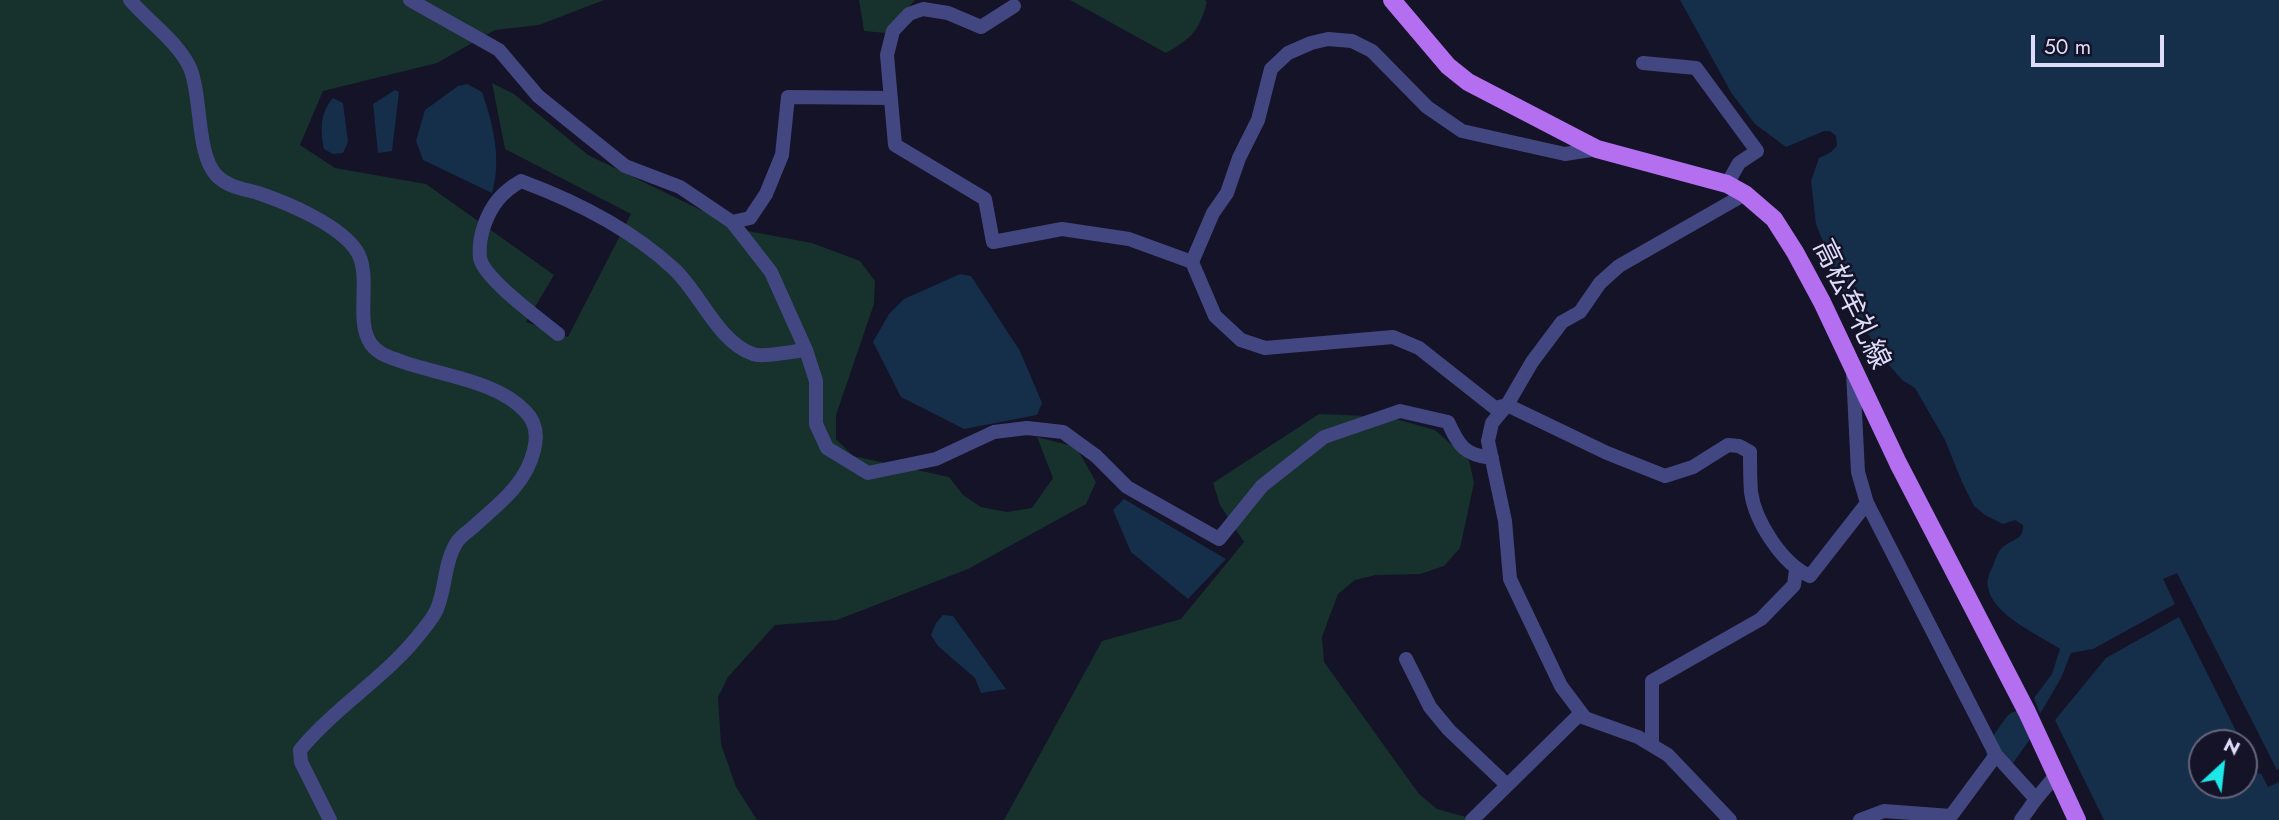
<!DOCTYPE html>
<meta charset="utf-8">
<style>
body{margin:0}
#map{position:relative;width:2279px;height:820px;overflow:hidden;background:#141327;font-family:Jost,sans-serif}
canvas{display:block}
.north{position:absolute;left:2188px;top:729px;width:70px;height:70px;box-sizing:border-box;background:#141327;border:2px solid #64647c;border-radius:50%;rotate:27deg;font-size:19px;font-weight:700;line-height:28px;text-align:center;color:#ddddfb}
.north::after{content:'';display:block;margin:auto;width:24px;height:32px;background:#1de7e7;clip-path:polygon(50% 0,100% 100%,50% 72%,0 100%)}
.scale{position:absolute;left:2031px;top:35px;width:133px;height:32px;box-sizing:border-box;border:4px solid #ddddfb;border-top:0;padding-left:9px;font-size:21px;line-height:24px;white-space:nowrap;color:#ddddfb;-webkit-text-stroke:5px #141327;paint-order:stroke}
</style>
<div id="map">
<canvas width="2279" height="820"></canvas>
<div class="north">N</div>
<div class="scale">50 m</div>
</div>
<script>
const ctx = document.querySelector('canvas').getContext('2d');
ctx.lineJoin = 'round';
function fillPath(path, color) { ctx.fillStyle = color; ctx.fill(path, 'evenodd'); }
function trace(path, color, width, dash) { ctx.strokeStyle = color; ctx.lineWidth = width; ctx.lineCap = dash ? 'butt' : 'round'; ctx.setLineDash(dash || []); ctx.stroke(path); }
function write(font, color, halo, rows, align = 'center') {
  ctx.font = font + ' Jost,"Noto Sans JP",sans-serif'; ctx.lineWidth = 5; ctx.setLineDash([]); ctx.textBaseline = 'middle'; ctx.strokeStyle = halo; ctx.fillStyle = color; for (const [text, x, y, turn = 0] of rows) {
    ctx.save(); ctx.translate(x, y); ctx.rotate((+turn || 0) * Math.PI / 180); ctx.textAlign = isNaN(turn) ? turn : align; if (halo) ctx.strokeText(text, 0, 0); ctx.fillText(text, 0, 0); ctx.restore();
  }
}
fillPath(new Path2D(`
 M0,0H604L539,25L495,30L437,63L323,91L300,145L335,168L426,184L554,275L526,322L568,337L631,214L505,149L492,83L514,94L588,155L742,230L812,243L860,261L875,281L874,304L836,415V439L853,456L949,477L963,495L981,507L1007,512L1032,508L1053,478L1037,437L1076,447L1096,482L1086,504L968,569L837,620L775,625L728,677L718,697L721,744L736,787L757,820H0Z
 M859,0H915L886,33L864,31Z
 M1070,0H1205L1207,2C1199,31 1192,38 1166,53Z
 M1319,414L1389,417L1435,430L1469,460L1474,483L1460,548L1444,566L1420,574L1376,575L1355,580L1338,594L1322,637L1324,662L1419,794L1437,809L1477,820H1004L1102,641L1181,619L1244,542L1220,505L1213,483Z`), '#17312d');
fillPath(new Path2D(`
 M1680,0H2279V769L2277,770L2177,573L2163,579L2175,604L2093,649L2071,653L2061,678L2040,714L2034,698L2052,674L2060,649C2039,635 1992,615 1988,587C1986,579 1990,572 1993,566C1995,560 1998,551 2003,547C2012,539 2024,540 2023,525L2015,520L2003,524L1985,515L1974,506L1962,482L1945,440L1915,388L1902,380L1883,358L1843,293L1816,224L1811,181L1819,158L1831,152L1837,146L1836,136L1830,131H1824L1786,147L1755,124L1732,94Z
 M467,84L482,92C493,123 502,160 492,193L423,160L416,141L425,110L458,86Z
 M395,90L399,92L392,151L378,153L373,104Z
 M333,98L343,103L348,142L343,153L333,154L324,149C320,129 320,113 333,98Z
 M960,274L971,276L1020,351L1042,403L1037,415L964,429L901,397L873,342L889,314L904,299Z
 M1124,499L1226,559L1188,599L1131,552L1113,510Z
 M943,615L953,616L1006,689L981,693L975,678L938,646L931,635L936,623Z
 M2179,617L2242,743H2202V785H2244V746L2258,774L2261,773L2268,787L2279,782V820H2104L2055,720L2106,658Z`), '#152e49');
trace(new Path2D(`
 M2002,751L2019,727`), '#152e49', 32);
trace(new Path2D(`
 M130,0C148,21 178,42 190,68C202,96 196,155 217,176C229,188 246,189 261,194C290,204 339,225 356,250C373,274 354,321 371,344C379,355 390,357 403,362C440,375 497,381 525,411C536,422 538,435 534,450C526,485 497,505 472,528C467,532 460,537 457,542C444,562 446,588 437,609C434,616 427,625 422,631C388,676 336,706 300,750L301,762L330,820
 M410,0L499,50L538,96L625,166L680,187L732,222L750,218L766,194L782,155L788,97L891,98
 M1014,6L981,27L948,13L923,9L909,14L893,31L887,55L895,145L985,199L993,242L1062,229L1129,239L1192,262
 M1643,63L1696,68L1757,151L1739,163L1727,184
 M1597,149L1565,154L1462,131L1427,107L1372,51L1352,41L1328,39L1311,43L1288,53L1271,69L1258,120L1239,158L1227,193L1213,213L1192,262L1215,316L1241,340L1265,348L1393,337L1419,348L1495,408L1507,405L1607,453L1665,476L1693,467L1728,445L1739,446L1750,452C1750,465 1750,479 1751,492C1755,521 1782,564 1810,576L1867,503L1858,472L1853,372
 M732,222L771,272L806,350L816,381V424L827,448L868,473L936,459L994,432L1027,428L1063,432L1096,456L1127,487L1219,539L1262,486L1324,437L1400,411L1448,422C1459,446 1464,455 1492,458
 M558,334C540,319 484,279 480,258C479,248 481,235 484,226C491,205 502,192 521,181C575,201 631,229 674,269C700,293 718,342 753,354C763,358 793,351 806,350
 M1867,503L1996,755
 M1406,659L1430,707L1449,730L1507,785
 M1652,745V681L1761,619L1794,585L1796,570
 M1472,820L1581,713
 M1730,820L1668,755L1638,737L1585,718L1561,686L1510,579L1505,521L1488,441L1492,423L1507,405L1532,362L1562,322L1580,312L1600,283L1619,266L1745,194
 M1860,820L1884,811L1951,816L1996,755L2036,799L2056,775
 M2021,820L2036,799`), '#434781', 14);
trace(new Path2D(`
 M1392,0L1448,66L1468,82L1597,149L1727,184L1745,194L1774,219L1795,252L1822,302L1898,463L2027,712L2077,820`), '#b36ff0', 18);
write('28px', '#ddddfb', '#141327', [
 ["高松牟礼線",1850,305,64]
]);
</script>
